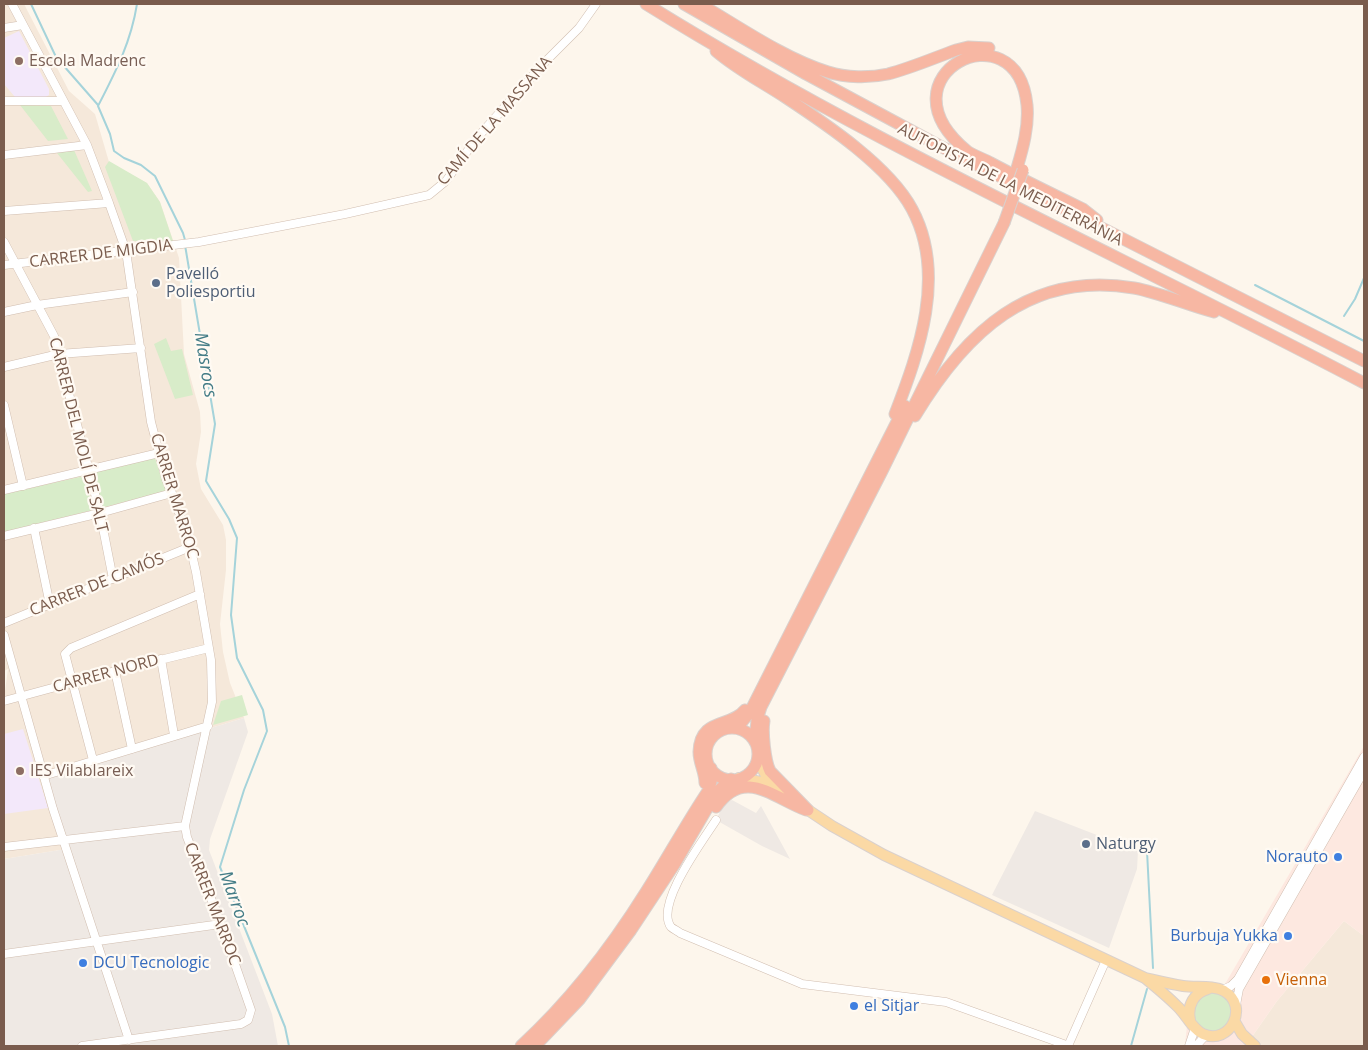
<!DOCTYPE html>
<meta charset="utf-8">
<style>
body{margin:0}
#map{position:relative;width:1368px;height:1050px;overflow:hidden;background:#fdf6ec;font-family:"Open Sans",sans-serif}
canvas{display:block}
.frame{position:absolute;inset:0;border:5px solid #7a5c4d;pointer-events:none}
</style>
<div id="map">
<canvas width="1368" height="1050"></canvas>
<div class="frame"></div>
</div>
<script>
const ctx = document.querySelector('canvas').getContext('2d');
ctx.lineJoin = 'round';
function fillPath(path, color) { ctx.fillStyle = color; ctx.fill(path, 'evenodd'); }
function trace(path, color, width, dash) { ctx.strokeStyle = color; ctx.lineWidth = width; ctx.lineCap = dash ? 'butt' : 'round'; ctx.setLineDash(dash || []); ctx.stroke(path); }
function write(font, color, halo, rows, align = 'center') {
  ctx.font = font + ' "Open Sans",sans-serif'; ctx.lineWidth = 4.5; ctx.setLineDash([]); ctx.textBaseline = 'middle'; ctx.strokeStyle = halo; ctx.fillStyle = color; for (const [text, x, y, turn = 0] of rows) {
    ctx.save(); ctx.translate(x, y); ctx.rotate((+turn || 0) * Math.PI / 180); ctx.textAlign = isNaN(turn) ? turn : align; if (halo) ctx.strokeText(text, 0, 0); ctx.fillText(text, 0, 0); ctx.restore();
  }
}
fillPath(new Path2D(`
 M4,4H24L69,91L95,114L109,162L147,183L160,202L175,246L179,258L184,354L200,412L201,432L196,464L201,489L223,525L226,540V570L220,624L223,652L230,683L244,718L45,778L66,849L4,859V698L8,669L4,671Z
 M1344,921L1364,936V1046H1248L1249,1041L1277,1001Z`), '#f5e8da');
fillPath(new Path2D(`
 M1364,746V936L1344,921L1277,1001L1249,1041L1248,1046H1184L1185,1044L1187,1026L1176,1014L1200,983L1225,984Z`), '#fde8e0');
fillPath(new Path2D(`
 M244,718L248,732L210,839L209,850L272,1014L278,1046H4V859L66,849L45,778Z
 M732,800L756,813L761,806L790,859L762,846L716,820L724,804Z
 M1035,811L1138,851L1137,869L1109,948L992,895Z`), '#efe9e4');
fillPath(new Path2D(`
 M19,31L49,89V95L44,98L15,97L4,84V38Z
 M23,729L48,808L4,814V734Z`), '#f3e8fa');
fillPath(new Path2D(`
 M20,105L51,106L68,139L48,141Z
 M74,150L92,191L88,192L57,153Z
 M109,161L147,183L160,202L173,241H133L105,167Z
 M166,338L171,351L182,349L193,395L175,399L154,344Z
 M155,458L166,491L101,508L92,473Z
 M84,476L93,510L4,532V494Z
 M242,695L248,715L213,725L221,701Z
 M1194 1012a19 19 0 1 1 38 0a19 19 0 1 1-38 0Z`), '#d8ecc9');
trace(new Path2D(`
 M31,4L56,57L98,105
 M137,4C131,42 116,71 98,106L110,134L114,151L124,158L141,165L155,176L183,233L185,240
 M185,245L215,424L206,481L229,519L237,538L231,615L237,658L263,710L267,731L244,790L220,867L285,1027L289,1046
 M1255,285L1364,341
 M1344,316L1355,299L1364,278
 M1147,851L1153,968
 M1131,1046L1147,989`), '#a5d3da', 2);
const minor = new Path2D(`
 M12,4L87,145L109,203L126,251L151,422L166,479L187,533L196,572L211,660L212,702L185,826L187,837L221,924L251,1010L248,1020L241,1024L82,1046
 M4,28L23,25
 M4,101H63
 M4,155L87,145
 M4,211L109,203
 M4,242L54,336L100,513L113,579
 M4,265L199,242L345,214L429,195L446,181L476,139L544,63L579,28L596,4
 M4,312L37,305L133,292
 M4,367L59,354L141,348
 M4,405L23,486
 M4,490L159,453
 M34,528L50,605
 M4,536L100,513L172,493
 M4,623L190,547
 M4,635L53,809L129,1040
 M161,659L174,735
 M115,671L132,749
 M4,701L115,671L209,648
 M93,760L65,654L71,648L200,594
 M43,776L208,726
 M716,820C704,839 654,905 671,927C673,929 678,931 680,933L802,984L946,1002L1069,1046
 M4,847L185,826
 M4,954L221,924
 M1222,990L1231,986L1238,979L1364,757
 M1236,1005L1239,989L1364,771
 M1068,1046L1106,960
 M1189,1046L1195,1028
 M1196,1046L1206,1035`);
const major = new Path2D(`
 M757,760L767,777L789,795
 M739,778L761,782L773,789
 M802,806L832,826L884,855L1145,978C1158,981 1170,984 1183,986C1195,988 1213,985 1224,991C1250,1006 1230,1046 1203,1034C1192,1029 1186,1014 1177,1006C1167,996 1156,987 1145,978
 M1190,1020C1187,1005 1194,993 1208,989
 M1235,1022L1242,1034L1255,1046`);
const highway = new Path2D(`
 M646,4C876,147 1125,257 1364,383
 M684,4L806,74L938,145L1364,361
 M700,4C739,27 785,59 828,72C846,78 870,78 888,74C911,68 934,58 956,50L968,47L989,48
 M716,51C737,69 762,82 785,97C826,124 889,166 912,209C947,274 919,352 895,414
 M1017,168C1023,148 1029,126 1027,105C1017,5 875,75 967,151C974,156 984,159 991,163C1021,179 1052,194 1083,209L1097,220
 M915,416C965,333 1030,270 1134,288C1161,293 1187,305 1214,312
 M764,721C762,732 765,761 770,771L808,810
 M737,728L750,712L905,406
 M706 754a26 26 0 1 1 52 0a26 26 0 1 1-52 0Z
 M755,741L757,720L761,707L882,471L1004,223
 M705,783C705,772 699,763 699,752C700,717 731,728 745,710
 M716,807C744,767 772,797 806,810
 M521,1046C570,1001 611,948 646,892C667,859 686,824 708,791L711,782V768
 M535,1046L579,1000L631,930L674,865L716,793L731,779`);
trace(minor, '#d1beb0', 9);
trace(major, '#dad1cd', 12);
trace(highway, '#dad1cd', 13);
trace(minor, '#fff', 8);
trace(major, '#fbd9a5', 10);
trace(highway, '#f7b7a3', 11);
const highwayBridge = new Path2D(`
 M1004,223L1023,170`);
trace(highwayBridge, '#dad1cd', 13, []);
trace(highwayBridge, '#f7b7a3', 11);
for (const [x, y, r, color] of [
 [19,61,5,"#8d6e63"],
 [156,283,5,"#5c6f8a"],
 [20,771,5,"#8d6e63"],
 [1086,844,5,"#5c6f8a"],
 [1338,857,5,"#3f7fe0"],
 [1288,936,5,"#3f7fe0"],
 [83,963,5,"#3f7fe0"],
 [1266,980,5,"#e8710a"],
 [854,1006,5,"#3f7fe0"]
]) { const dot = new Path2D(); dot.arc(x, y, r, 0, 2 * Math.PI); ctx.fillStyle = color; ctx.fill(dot); trace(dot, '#fffaf3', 2); }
write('16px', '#785e54', '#fffaf3', [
 ["Escola Madrenc",29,61],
 ["IES Vilablareix",30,771]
], 'left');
write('16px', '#7a5c4d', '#fffaf3', [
 ["CAMÍ DE LA MASSANA",495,121,-49],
 ["AUTOPISTA DE LA MEDITERRÀNIA",1010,185,27],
 ["CARRER DE MIGDIA",101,254,-7],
 ["CARRER DEL MOLÍ DE SALT",78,435,76],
 ["CARRER MARROC",174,496,73],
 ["CARRER DE CAMÓS",97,585,-22],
 ["CARRER NORD",106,674,-15],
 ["CARRER MARROC",212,904,69]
]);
write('16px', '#4e5e75', '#fffaf3', [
 ["Pavelló",166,274],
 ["Poliesportiu",166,292],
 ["Naturgy",1096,844]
], 'left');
write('16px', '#366cbe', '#fffaf3', [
 ["Norauto",1328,857],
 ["Burbuja Yukka",1278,936],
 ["DCU Tecnologic",93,963,"left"],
 ["el Sitjar",864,1006,"left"]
], 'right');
write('16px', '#c56008', '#fffaf3', [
 ["Vienna",1276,980]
], 'left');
write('italic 18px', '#437c86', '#fffaf3', [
 ["Masrocs",205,365,81],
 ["Marroc",234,899,70]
]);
</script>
